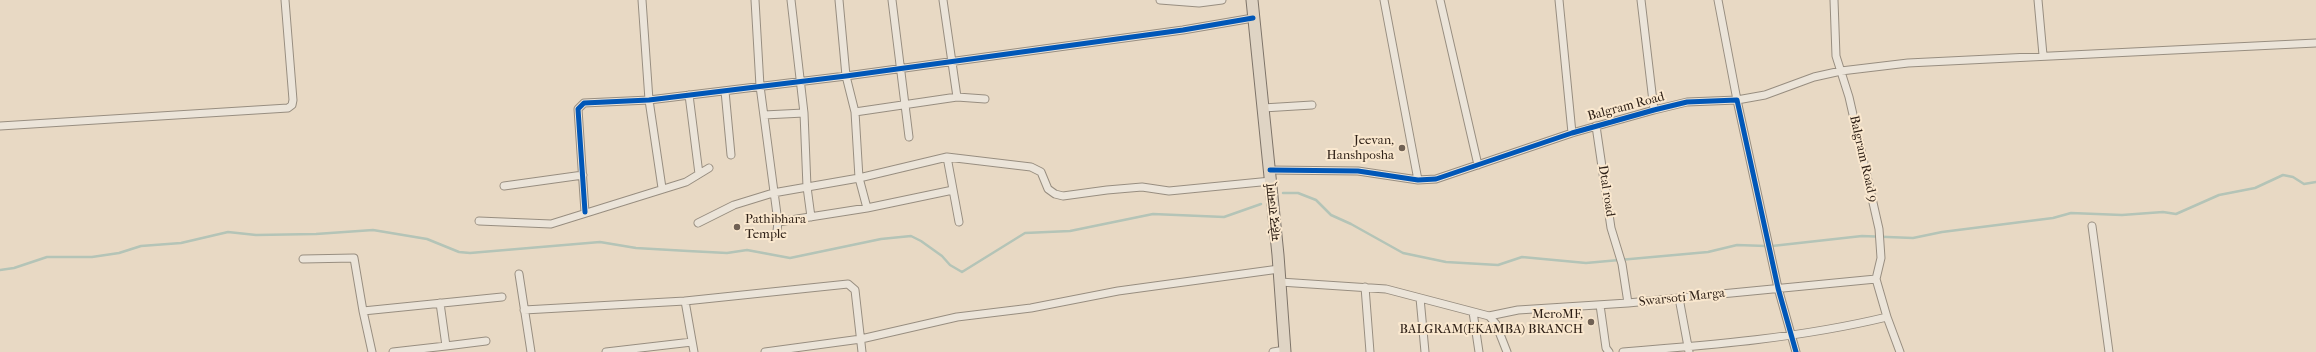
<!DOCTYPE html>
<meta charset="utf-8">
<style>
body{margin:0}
canvas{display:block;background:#e8d9c4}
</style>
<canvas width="2316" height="352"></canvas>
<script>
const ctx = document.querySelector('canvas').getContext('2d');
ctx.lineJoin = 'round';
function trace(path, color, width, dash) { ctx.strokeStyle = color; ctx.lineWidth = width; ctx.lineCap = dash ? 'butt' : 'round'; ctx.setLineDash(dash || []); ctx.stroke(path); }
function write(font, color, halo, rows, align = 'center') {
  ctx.font = font + ' "IM FELL French Canon","Noto Serif Devanagari",serif'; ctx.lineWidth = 4; ctx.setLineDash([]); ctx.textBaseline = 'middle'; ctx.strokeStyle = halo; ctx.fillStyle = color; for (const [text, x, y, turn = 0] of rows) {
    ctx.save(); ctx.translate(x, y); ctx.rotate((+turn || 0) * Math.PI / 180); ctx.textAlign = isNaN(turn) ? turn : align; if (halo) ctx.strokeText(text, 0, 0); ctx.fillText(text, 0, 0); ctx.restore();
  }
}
trace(new Path2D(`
 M1283,193H1298L1316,200L1331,215L1351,224L1403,253L1446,262L1498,265L1522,257L1586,263L1708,252L1737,245L1766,246
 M1772,246L1862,236L1913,238L1942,232L2053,218L2071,213L2122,215L2163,212L2176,214L2219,195L2255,188L2283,175L2293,177L2304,184L2316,182
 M0,270L14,268L47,257H92L119,253L141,246L181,243L228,232L256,235L316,234L373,230L427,239L459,252L470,253L600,242L636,248L688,251L727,253L747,250L790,258L881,239L911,236L921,241L942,256L950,265L962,272L1025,233L1070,231L1153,214L1224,217L1261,204`), '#b4c4b7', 2.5);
const minor = new Path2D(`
 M642,0L649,100L662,188
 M755,0L760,86L778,222L777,231
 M791,0L804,113L807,187L811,217
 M839,0L846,76L855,112L859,178L867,208
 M892,0L909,137
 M943,0L957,97
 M1160,0L1199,3L1222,0
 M1384,0L1418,180
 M1440,0L1478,165
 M1559,0L1572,133
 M1641,0L1654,110
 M1718,0L1737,100L1765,95L1814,77L1841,71L1908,63L2316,43
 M1834,0L1836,56L1849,97L1879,229L1881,258L1876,279L1887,317
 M2038,0L2043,55
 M725,91L731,155
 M689,95L699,174
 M1263,108L1312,105
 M855,112L957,97L985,99
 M764,115L804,113
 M0,126L288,108L292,105L293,100L285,0
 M1596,126L1611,228L1622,264L1628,303
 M947,157L959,222
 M1270,170L1358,171L1418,180L1436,179L1572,133L1654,110L1687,102L1737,100L1778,288L1796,352
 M504,186L583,175
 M585,212L578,109L584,103L649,100L846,76L1183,30L1253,18
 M479,221L551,224L686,182L709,168
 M778,222L867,208L953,190
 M698,223L734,205L773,193L859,178L947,157L1031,167L1041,172L1048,189L1055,194L1063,196L1107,190L1142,187L1169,191L1271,181
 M2092,226L2109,352
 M303,259L354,258L363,311L502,297
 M519,274L531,352
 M1280,282L1386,289L1489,316L1496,324L1507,352
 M1365,287L1370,352
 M1420,298L1425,352
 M1679,298L1689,352
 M685,301L694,352
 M440,303L446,346L486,341
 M1600,305L1606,348L1609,352
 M524,310L685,301L848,284L855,290L862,352
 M363,311L372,352
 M1473,312L1479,352
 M1489,316L1518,310L1628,303L1876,279
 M393,352L446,346
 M606,352L692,342
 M765,352L861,339L957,317L1031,308L1118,291L1279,269
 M1273,352L1285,350
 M1623,352C1712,345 1800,338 1887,317L1900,352`);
const trunk = new Path2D(`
 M1252,0L1278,255L1285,352`);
trace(minor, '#988e80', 9);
trace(trunk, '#7e7469', 13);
trace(minor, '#ebe4d9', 7);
trace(trunk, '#dfd4c4', 11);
trace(new Path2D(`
 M1270,170L1358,171L1418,180L1436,179L1572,133L1654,110L1687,102L1737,100L1778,288L1796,352
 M585,212L578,109L584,103L649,100L846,76L1183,30L1253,18`), '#0057b8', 5);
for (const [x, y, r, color] of [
 [1402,148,4,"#706154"],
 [737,227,4,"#706154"],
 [1591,322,4,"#706154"]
]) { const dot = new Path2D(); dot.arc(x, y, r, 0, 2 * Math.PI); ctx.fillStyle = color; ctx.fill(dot); trace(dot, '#fae8cf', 1.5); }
write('13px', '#2f2117', '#fae8cf', [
 ["Balgram Road",1626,107,-15],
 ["Balgram Road 9",1863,159,77],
 ["Dtal road",1606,191,81],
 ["महेन्द्र राज्मार्ग्",1274,212,-96],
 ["Swarsoti Marga",1682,298,-6]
]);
write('13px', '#2f2117', '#fae8cf', [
 ["Jeevan,",1394,141],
 ["Hanshposha",1394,156],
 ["Pathibhara",745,220,"left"],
 ["Temple",745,235,"left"],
 ["MeroMF,",1583,315],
 ["BALGRAM(EKAMBA) BRANCH",1583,330]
], 'right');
</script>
